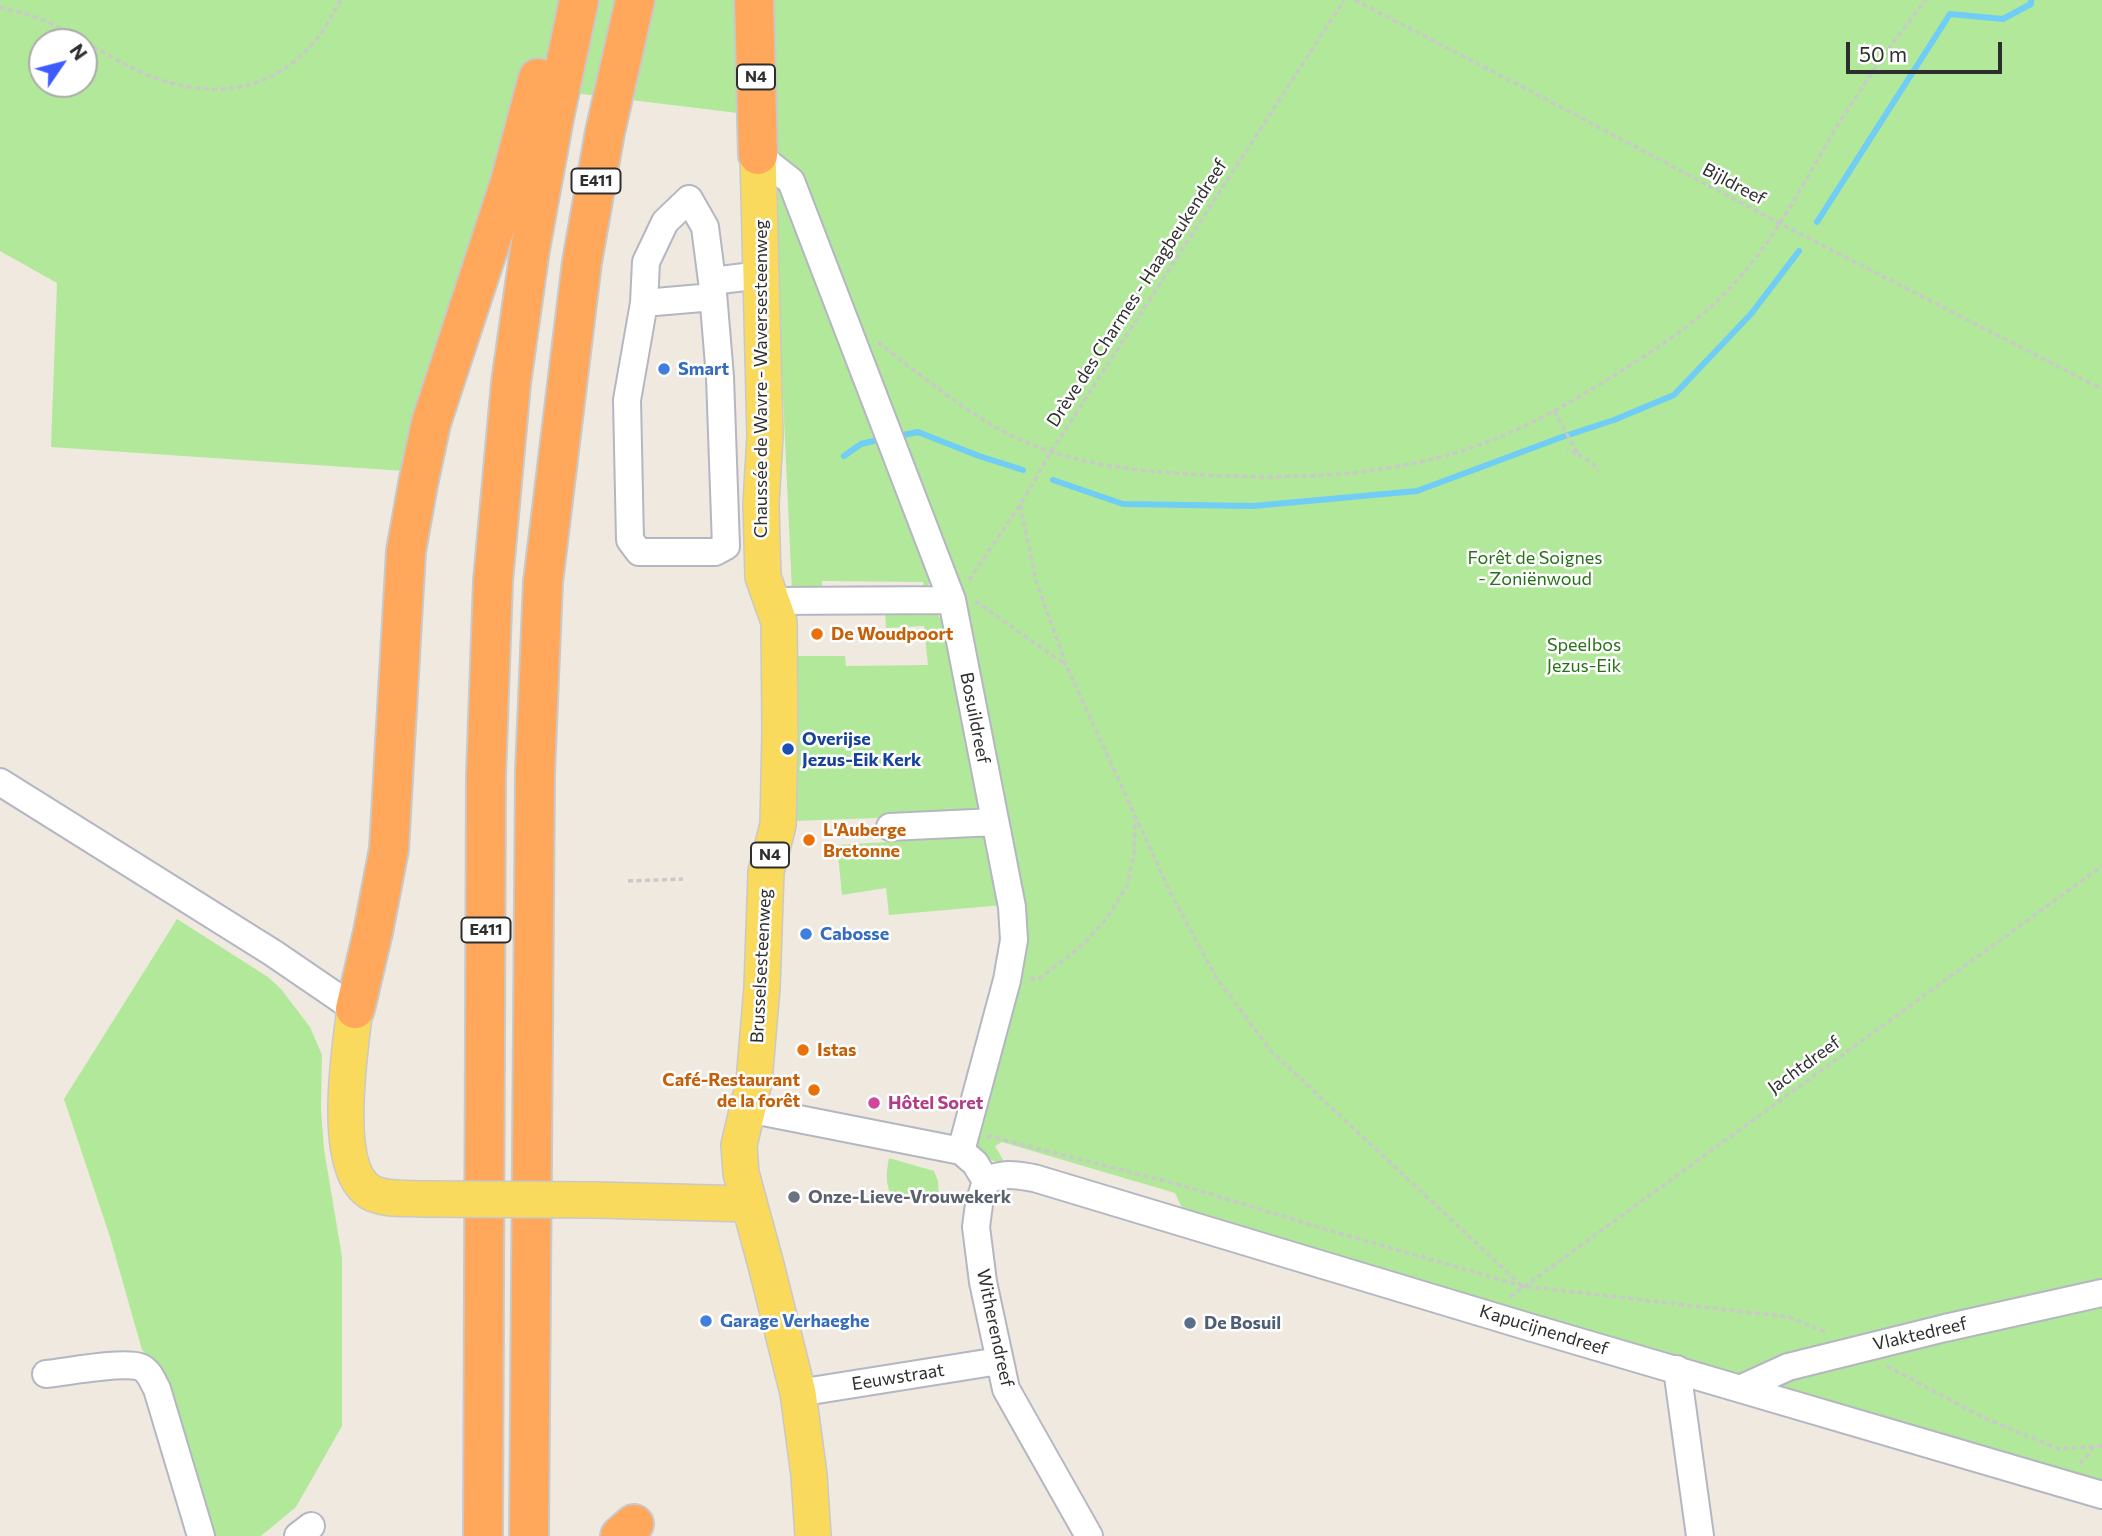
<!DOCTYPE html>
<meta charset="utf-8">
<style>
body{margin:0}
#map{position:relative;width:2102px;height:1536px;overflow:hidden;background:#f0e9e0;font-family:Commissioner,sans-serif}
canvas{display:block}
.north{position:absolute;left:28px;top:28px;width:70px;height:70px;box-sizing:border-box;background:#fff;border:2px solid #ababab;border-radius:50%;rotate:55deg;font-size:19px;font-weight:700;line-height:28px;text-align:center;color:#2e2e2e}
.north::after{content:'';display:block;margin:auto;width:24px;height:32px;background:#3e5bff;clip-path:polygon(50% 0,100% 100%,50% 72%,0 100%)}
.scale{position:absolute;left:1846px;top:42px;width:156px;height:32px;box-sizing:border-box;border:4px solid #2e2e2e;border-top:0;padding-left:9px;font-size:21px;line-height:24px;white-space:nowrap;color:#2e2e2e;-webkit-text-stroke:5px #fff;paint-order:stroke}
</style>
<div id="map">
<canvas width="2102" height="1536"></canvas>
<div class="north">N</div>
<div class="scale">50 m</div>
</div>
<script>
const ctx = document.querySelector('canvas').getContext('2d');
ctx.lineJoin = 'round';
function fillPath(path, color) { ctx.fillStyle = color; ctx.fill(path, 'evenodd'); }
function trace(path, color, width, dash) { ctx.strokeStyle = color; ctx.lineWidth = width; ctx.lineCap = dash ? 'butt' : 'round'; ctx.setLineDash(dash || []); ctx.stroke(path); }
function write(font, color, halo, rows, align = 'center') {
  ctx.font = font + ' Commissioner,sans-serif'; ctx.lineWidth = 5; ctx.setLineDash([]); ctx.textBaseline = 'middle'; ctx.strokeStyle = halo; ctx.fillStyle = color; for (const [text, x, y, turn = 0] of rows) {
    ctx.save(); ctx.translate(x, y); ctx.rotate((+turn || 0) * Math.PI / 180); ctx.textAlign = isNaN(turn) ? turn : align; if (halo) ctx.strokeText(text, 0, 0); ctx.fillText(text, 0, 0); ctx.restore();
  }
}
fillPath(new Path2D(`
 M0,0H2102V1482L1185,1214L1175,1193L1002,1142L995,1146L1006,1165L991,1160L968,1138L1027,935L996,755L964,611L932,578L926,590H924L923,582L822,581V593L792,591L770,117L525,87L404,471L51,447L57,283L0,251ZM42,42H84V84H42Z
 M885,609L930,610L947,622L985,814L794,821L793,656H845L846,666L928,665L924,626L886,628Z
 M988,836L1003,905L889,915L886,888L842,895L837,845Z
 M177,919L268,977L281,989L310,1027L322,1055L321,1109L324,1149L342,1257V1426L296,1507L261,1536H208L160,1368L142,1350L110,1237L64,1099Z
 M889,1158L934,1171L938,1181L939,1198L893,1199C885,1185 886,1173 889,1158Z`), '#b2e89a');
trace(new Path2D(`
 M1817,222L1950,14L2003,19L2031,4V0
 M903,435L918,432L979,456L1023,470
 M844,456L861,444L878,440
 M1053,480L1123,504L1253,506L1417,491L1562,437L1614,420L1674,395L1751,314L1799,251`), '#6fcdf6', 6);
const minor = new Path2D(`
 M758,155L791,181L952,600L1012,907L1014,940L1007,980L961,1151
 M712,281L720,377L726,546L715,552H639L630,540L627,400L644,303L646,262L665,222L689,199L705,227L712,281L761,275
 M644,303L713,297
 M772,601L952,600
 M0,782L273,953L355,1009
 M890,827L995,822
 M748,1109L961,1151L975,1163L986,1181
 M986,1181C1004,1172 1015,1175 1034,1178L1529,1327L2102,1495
 M986,1181L979,1204L976,1227L983,1282L1006,1389L1089,1536
 M1677,1369L1700,1536
 M46,1374C67,1372 122,1361 140,1367C149,1370 153,1382 157,1389L201,1536
 M1742,1388L1788,1367L1945,1328L2102,1293
 M798,1393L999,1361
 M298,1536L311,1526`);
const major = new Path2D(`
 M758,155L765,436L761,504L763,577L779,622L780,731L778,825L766,872L762,987L754,1082L739,1145L741,1173L766,1265L798,1393L809,1475L813,1536
 M355,1009C350,1047 331,1168 370,1192C383,1200 407,1198 423,1199
 M597,1200L749,1204`);
const highway = new Path2D(`
 M754,0L758,155
 M355,1009L373,932L389,849L406,551L418,484L431,423L510,182L538,78
 M483,1536L486,776L493,581L511,383L530,249L554,118L579,0
 M529,1536L535,772L543,582L582,262L605,132L635,0
 M620,1536L634,1524`);
trace(minor, '#b4b6c2', 30);
trace(major, '#c9c9c9', 38);
trace(highway, '#c9c9c9', 42);
trace(new Path2D(`
 M1355,0L1536,94L1781,224L2102,389
 M0,7C13,11 28,14 41,19C77,35 109,58 145,74C212,102 278,93 322,32C329,22 334,11 341,0
 M878,342C932,384 986,431 1052,452C1101,468 1154,472 1205,475C1301,480 1402,476 1492,440C1537,423 1581,396 1623,370C1660,346 1699,321 1730,288C1772,244 1800,190 1830,138C1859,90 1891,44 1926,0
 M1554,411L1578,454L1567,450
 M1578,454L1591,462L1599,471
 M1020,505L1036,581L1066,665L1171,894L1216,977L1271,1051L1521,1285
 M969,580L1020,505L1051,452L1344,0
 M975,601L1066,665
 M628,881L683,879
 M1030,979L1040,978L1084,944L1106,919L1127,886L1134,854L1135,815
 M987,1137L989,1136L1184,1186L1328,1230L1523,1286L1789,1317L1828,1333
 M1510,1297L2102,866
 M1887,1366L1984,1418L2059,1449L2102,1446
 M2080,1464L2093,1449`), '#c9c9c9', 3.5, [5, 3.5]);
trace(minor, '#fff', 26);
trace(major, '#f9da5c', 35);
trace(highway, '#ffa85c', 38);
const majorBridge = new Path2D(`
 M423,1199L597,1200`);
trace(majorBridge, '#c9c9c9', 38, []);
trace(majorBridge, '#f9da5c', 35);
for (const [x, y, r, color] of [
 [664,369,7,"#3f7fe0"],
 [817,634,7,"#e8710a"],
 [788,749,7,"#1a4fb4"],
 [809,840,7,"#e8710a"],
 [806,934,7,"#3f7fe0"],
 [803,1050,7,"#e8710a"],
 [814,1090,7,"#e8710a"],
 [874,1103,7,"#d1479c"],
 [794,1197,7,"#6b7280"],
 [706,1321,7,"#3f7fe0"],
 [1190,1323,7,"#5c6f8a"]
]) { const dot = new Path2D(); dot.arc(x, y, r, 0, 2 * Math.PI); ctx.fillStyle = color; ctx.fill(dot); trace(dot, '#fff', 2.5); }
for (const [x, y, w] of [
 [756,77,38],
 [596,181,49],
 [770,855,38],
 [486,930,49]
]) { const box = new Path2D(); box.roundRect(x - w / 2, y - 12.5, w, 25, 5); ctx.fillStyle = '#fff'; ctx.fill(box); trace(box, '#2e2e2e', 2); }
write('bold 16px', '#2e2e2e', null, [
 ["N4",756,77],
 ["E411",596,181],
 ["N4",770,855],
 ["E411",486,930]
]);
write('18px', '#2e2e2e', '#fff', [
 ["Bijldreef",1734,184,28],
 ["Drève des Charmes - Haagbeukendreef",1137,293,-57],
 ["Chaussée de Wavre - Waversesteenweg",761,379,-90],
 ["Bosuildreef",975,718,79],
 ["Brusselsesteenweg",761,966,-87],
 ["Jachtdreef",1804,1065,-36],
 ["Witherendreef",995,1328,78],
 ["Kapucijnendreef",1544,1330,17],
 ["Vlaktedreef",1920,1334,-13],
 ["Eeuwstraat",898,1377,-9]
]);
write('bold 18px', '#366cbe', '#fff', [
 ["Smart",678,369],
 ["Cabosse",820,934],
 ["Garage Verhaeghe",720,1321]
], 'left');
write('18px', '#277217', '#fff', [
 ["Forêt de Soignes",1535,558],
 ["- Zoniënwoud",1535,579],
 ["Speelbos",1584,645],
 ["Jezus-Eik",1584,666]
]);
write('bold 18px', '#c56008', '#fff', [
 ["De Woudpoort",831,634],
 ["L'Auberge",823,830],
 ["Bretonne",823,851],
 ["Istas",817,1050],
 ["Café-Restaurant",800,1080,"right"],
 ["de la forêt",800,1101,"right"]
], 'left');
write('bold 18px', '#164399', '#fff', [
 ["Overijse",802,739],
 ["Jezus-Eik Kerk",802,760]
], 'left');
write('bold 18px', '#b23c85', '#fff', [
 ["Hôtel Soret",888,1103]
], 'left');
write('bold 18px', '#5b616d', '#fff', [
 ["Onze-Lieve-Vrouwekerk",808,1197]
], 'left');
write('bold 18px', '#4e5e75', '#fff', [
 ["De Bosuil",1204,1323]
], 'left');
</script>
